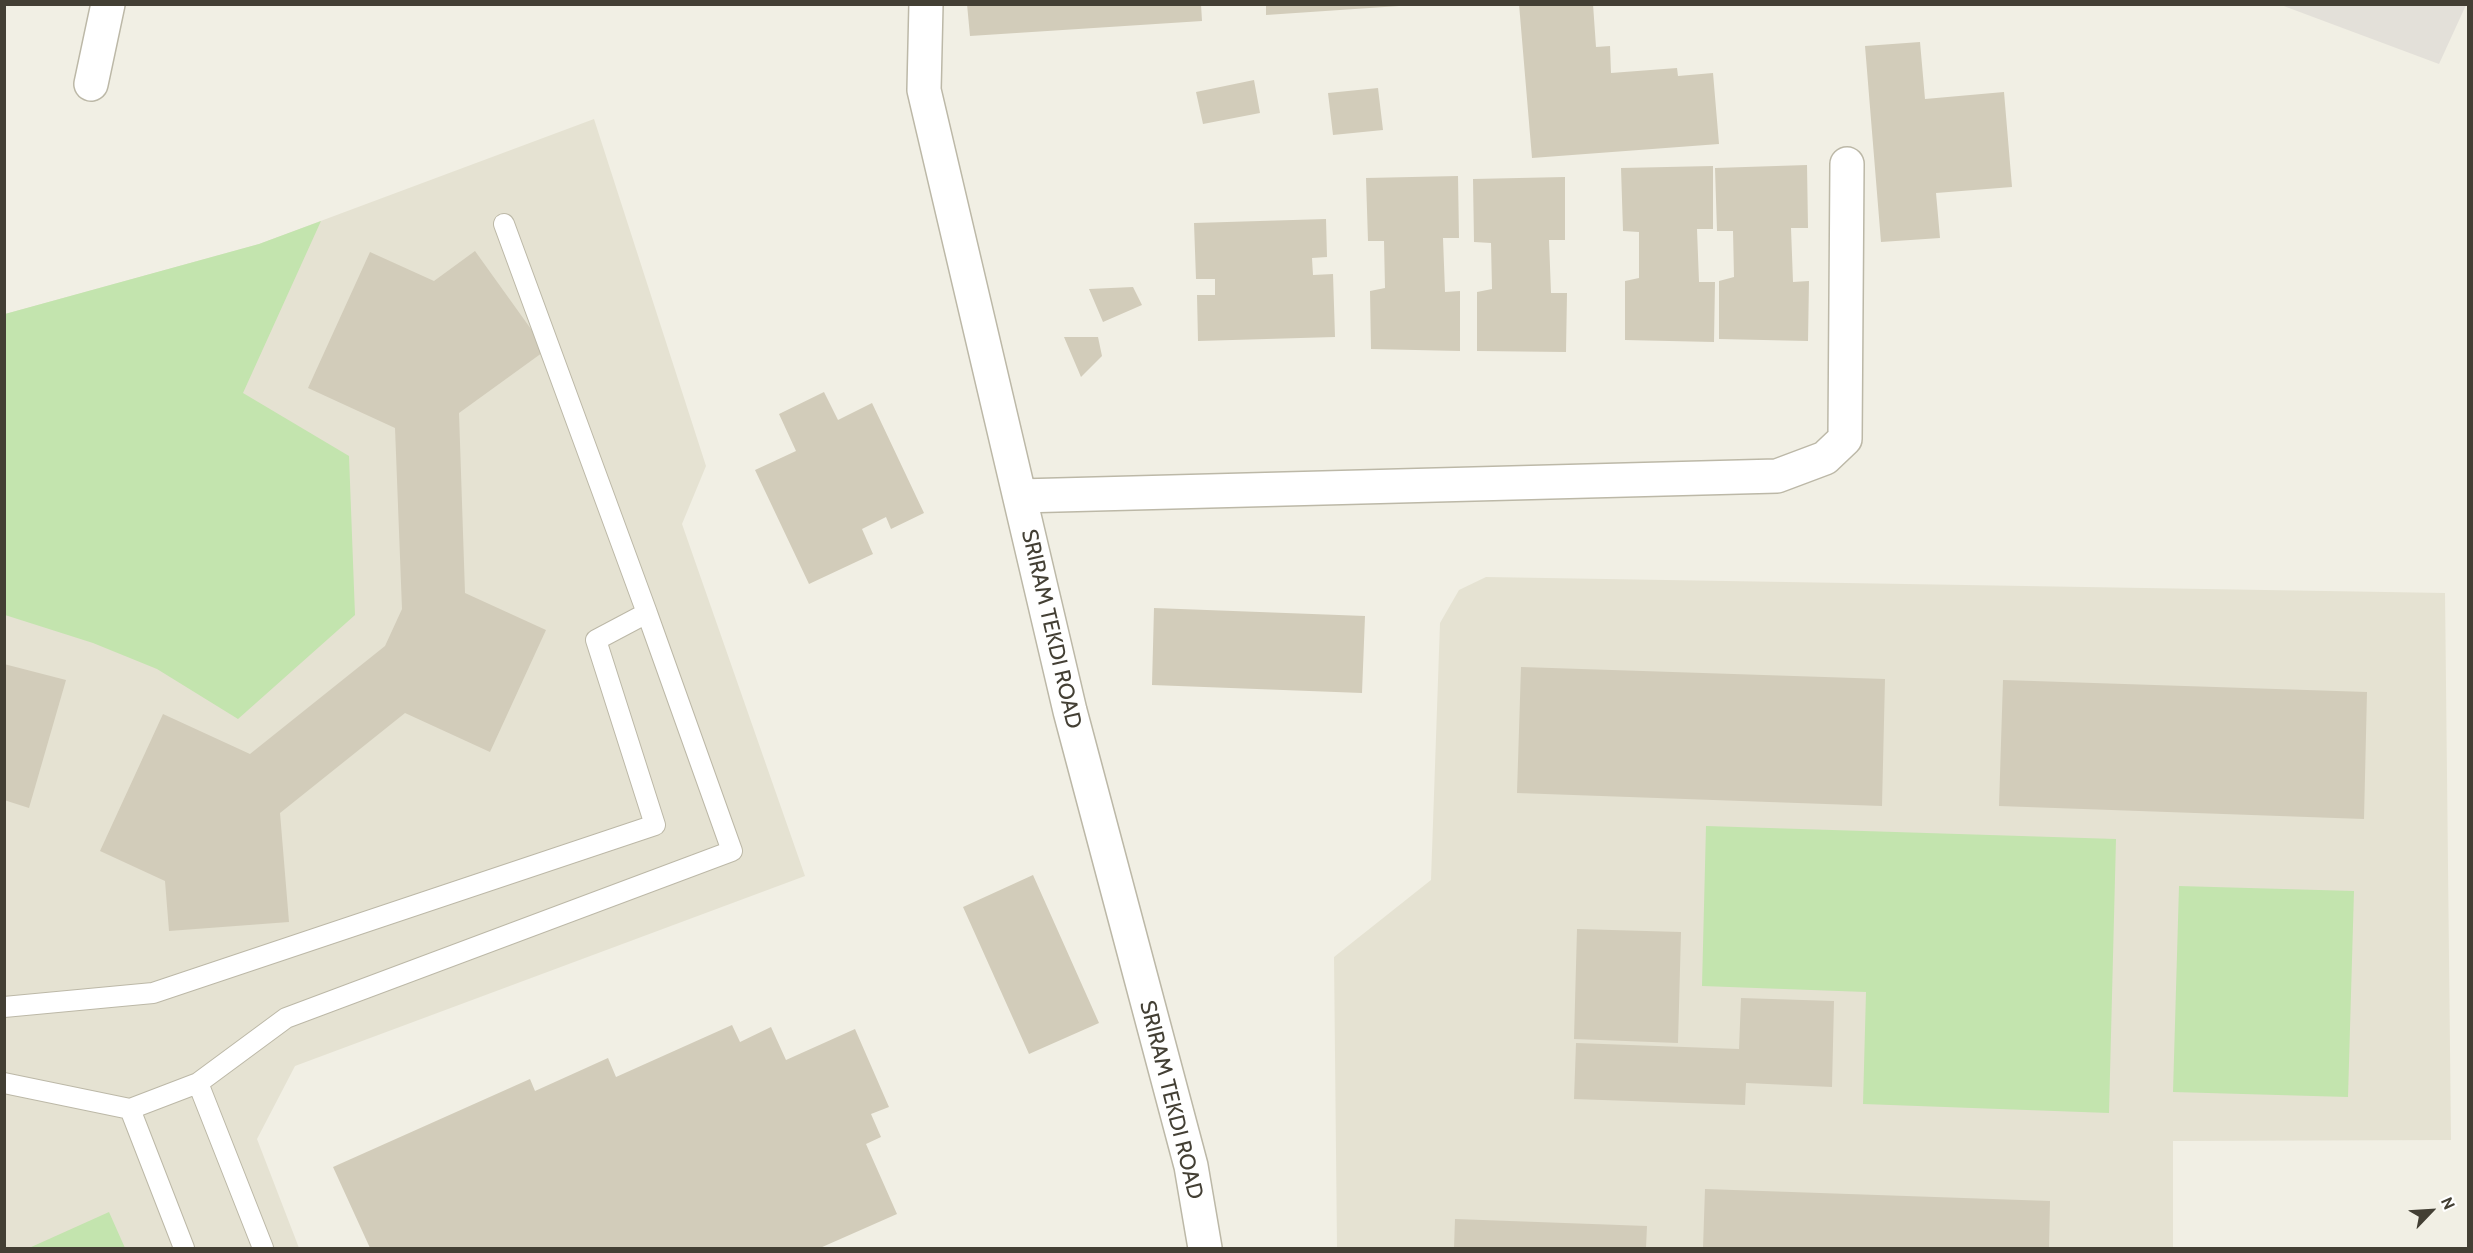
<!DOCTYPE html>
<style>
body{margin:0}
#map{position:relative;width:2473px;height:1253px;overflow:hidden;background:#f1efe4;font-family:Cabin,sans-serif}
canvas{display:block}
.frame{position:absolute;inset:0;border:6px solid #433f34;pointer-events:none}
.north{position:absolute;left:2401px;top:1181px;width:60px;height:60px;-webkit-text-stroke:4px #fff;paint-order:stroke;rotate:65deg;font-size:16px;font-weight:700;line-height:24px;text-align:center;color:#433f34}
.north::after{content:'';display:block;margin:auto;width:21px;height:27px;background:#433f34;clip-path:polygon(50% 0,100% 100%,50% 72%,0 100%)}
</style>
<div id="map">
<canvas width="2473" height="1253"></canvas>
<div class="frame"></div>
<div class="north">N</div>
</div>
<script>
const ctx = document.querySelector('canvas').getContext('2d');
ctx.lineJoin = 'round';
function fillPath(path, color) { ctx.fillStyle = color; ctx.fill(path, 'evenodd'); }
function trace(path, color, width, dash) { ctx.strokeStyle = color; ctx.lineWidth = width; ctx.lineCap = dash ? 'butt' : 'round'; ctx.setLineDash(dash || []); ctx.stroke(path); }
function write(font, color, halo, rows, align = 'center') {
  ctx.font = font + ' Cabin,sans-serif'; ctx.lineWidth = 4.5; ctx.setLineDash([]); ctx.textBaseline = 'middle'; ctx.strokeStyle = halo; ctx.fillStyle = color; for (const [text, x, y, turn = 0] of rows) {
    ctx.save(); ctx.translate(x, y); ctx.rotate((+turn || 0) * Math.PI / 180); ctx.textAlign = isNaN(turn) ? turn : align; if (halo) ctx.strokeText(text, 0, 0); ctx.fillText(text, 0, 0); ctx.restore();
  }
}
fillPath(new Path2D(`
 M594,119L706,466L682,524L805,876L295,1066L257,1139L299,1248H5V314L259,244Z
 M1486,577L2445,593L2451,1140L2173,1141V1248H1337L1334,957L1431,880L1440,623L1459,590Z`), '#e5e2d2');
fillPath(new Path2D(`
 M2281,5H2466L2439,64Z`), '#e3e0d9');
fillPath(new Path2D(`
 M321,221L243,393L349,456L355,615L238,719L157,669L93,643L5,615V314L259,244Z
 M1706,826L2116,839L2109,1113L1863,1104L1866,992L1702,986Z
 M2179,886L2354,891L2348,1097L2173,1092Z
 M109,1212L125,1248H29Z`), '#c3e4ae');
fillPath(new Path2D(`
 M967,4H1201L1202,21L970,36Z
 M1266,4H1399V6L1266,15Z
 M1519,4H1593L1596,47L1610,46L1611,73L1677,68L1678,76L1713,73L1719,144L1532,158Z
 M1920,42L1925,99L2004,92L2012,187L1936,193L1940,238L1881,242L1865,46Z
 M1254,80L1260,113L1203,124L1196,92Z
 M1378,88L1383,130L1333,135L1328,93Z
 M1807,165L1808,228H1791L1793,282L1809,281L1808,341L1719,339V281L1734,277L1733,231H1717L1715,168Z
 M1713,166V229H1697L1699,282H1715L1714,342L1625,340V281L1639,278V232L1623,231L1621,168Z
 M1458,176L1459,238H1443L1445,292L1460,291V351L1371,349L1370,291L1385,288L1384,241H1368L1366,178Z
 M1565,177V240H1549L1551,293H1567L1566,352L1477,351V292L1492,289L1491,243L1474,242L1473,179Z
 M1326,219L1327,257L1312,258L1313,275L1333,274L1335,337L1198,341L1197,295H1215V279H1196L1194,223Z
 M475,251L546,350L459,413L465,593L546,630L490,752L405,713L280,813L289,922L169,931L165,881L100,851L163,714L250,754L385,646L402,609L395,428L308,388L370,252L434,281Z
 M1133,287L1142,305L1103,322L1089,289Z
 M1064,337H1098L1102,356L1081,377Z
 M824,392L838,420L872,403L924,513L891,529L886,517L862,529L873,554L809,584L755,470L796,451L779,414Z
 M1154,608L1365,616L1362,693L1152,685Z
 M4,664L66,680L29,808L4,800Z
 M1521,667L1885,679L1882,806L1517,793Z
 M2003,680L2367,692L2364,819L1999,806Z
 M1033,875L1099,1023L1029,1054L963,907Z
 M1577,929L1681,932L1678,1043L1574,1039Z
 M1741,998L1834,1001L1832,1087L1746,1083L1745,1105L1574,1099L1576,1043L1739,1049Z
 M732,1025L740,1042L771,1027L786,1060L855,1029L889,1107L871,1114L881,1137L866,1144L897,1214L820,1248H370L333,1167L530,1079L535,1091L608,1058L616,1077Z
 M1705,1189L2050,1201L2049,1248H1703Z
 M1455,1219L1647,1226L1646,1248H1454Z`), '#d2ccba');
const lane = new Path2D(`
 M504,224L647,613
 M4,1007L153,993L655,825L596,640L647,613L732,851L286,1018L198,1083L130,1109L4,1083
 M198,1083L263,1248
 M130,1109L184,1248`);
const street = new Path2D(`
 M926,4L924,90L1070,711L1191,1166L1205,1248
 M91,84L108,4
 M1020,496L1777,476L1825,458L1845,439L1847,164`);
trace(lane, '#bcb8a7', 22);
trace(street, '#bcb8a7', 36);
trace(lane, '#fff', 20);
trace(street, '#fff', 33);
write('22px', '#433f34', '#fff', [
 ["SRIRAM TEKDI ROAD",1051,629,77],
 ["SRIRAM TEKDI ROAD",1171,1100,76]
]);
</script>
